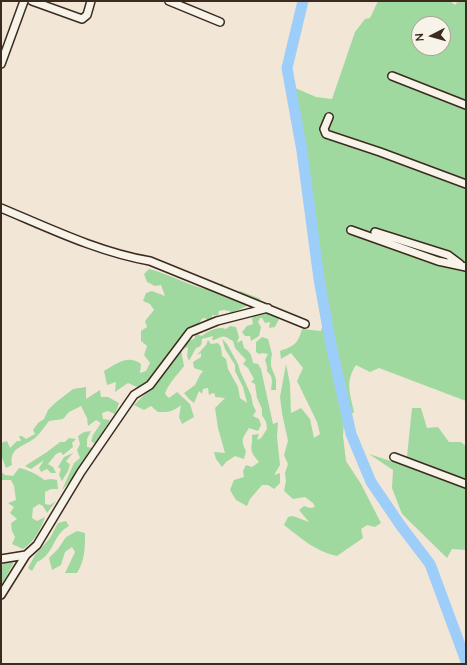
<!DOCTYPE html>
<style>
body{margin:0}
#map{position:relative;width:467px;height:665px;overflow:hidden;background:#f2e6d7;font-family:"Architects Daughter",sans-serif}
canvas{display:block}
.frame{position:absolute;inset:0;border:2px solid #3b2a1e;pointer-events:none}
.north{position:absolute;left:411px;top:16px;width:40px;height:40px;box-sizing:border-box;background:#f7f3e8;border:1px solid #aca397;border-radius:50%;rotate:264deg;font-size:11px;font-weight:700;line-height:16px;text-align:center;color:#3b2a1e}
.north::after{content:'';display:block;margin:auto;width:14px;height:18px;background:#3b2a1e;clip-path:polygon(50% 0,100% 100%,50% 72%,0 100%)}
</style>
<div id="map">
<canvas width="467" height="665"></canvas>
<div class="frame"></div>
<div class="north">N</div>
</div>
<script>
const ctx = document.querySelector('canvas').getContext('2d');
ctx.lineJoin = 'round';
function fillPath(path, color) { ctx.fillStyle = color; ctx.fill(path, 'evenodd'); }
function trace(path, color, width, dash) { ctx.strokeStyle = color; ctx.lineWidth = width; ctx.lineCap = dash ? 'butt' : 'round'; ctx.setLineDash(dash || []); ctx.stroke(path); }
fillPath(new Path2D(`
 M378,1H450L455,5L458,1H466V401L379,368L370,372L356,365C345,382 350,393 354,412L344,421L343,436L346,461L361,484L381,523L375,527L367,525L361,529L363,538L337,556C316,552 301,538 284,525L288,517L293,516L309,522L299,510L304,506L310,508L315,507L313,503L305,497L293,499L284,491L286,481L285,473L288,464L284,455L288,441L282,413L280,397L286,364L290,384L291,413L301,408L310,419L314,438L320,434L317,422L297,381L303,368L291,353L281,359L280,351C294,346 298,344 302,329L321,331L323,324L331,330L293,87L316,97L332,99L355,32L365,19L370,18ZM419,24H443V48H419Z
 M149,269C170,274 190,287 211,290L223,283L222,295L231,299L240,291L261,299L230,314V311L224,310L219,311L218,316L212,315V319L205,322L207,319L203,318L196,327L181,350L184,366C177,376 168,383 165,394L169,398L177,392L190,404L194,417L182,424L179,417L181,405C173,412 168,412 158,412L151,406L144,410L134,405L145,394L137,387L128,383L115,392L116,382L107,385L104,371C116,364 128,354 141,364L140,373L146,371L150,363L144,355L147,346L141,341V331L147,327L145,321L154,310L150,304L143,301L146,293L152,291L165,296L161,285L155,286L147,282L144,274Z
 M258,313H268L279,319L275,327L269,328L270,322L265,323L262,318H260L258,322L261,327L259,336L251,341L250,336H245L242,332L247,326L253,324L252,318Z
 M230,326L236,327L239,337L237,343L242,340L244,348C250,351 252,356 253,363L258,364L261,369L273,424L278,422L277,437L280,465L274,475L280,473V483L274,489L268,485H262L250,499L247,506L236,500L230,490L234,480L244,477L243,471L246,465L252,467L259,462C247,448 253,450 252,435L259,434L257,440L261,438L267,429L266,422L262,415V409L257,398L255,384L251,382L254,379L248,368L243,364L246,360L235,348L233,341C229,339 225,335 221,337C217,338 216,340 212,340L213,336L202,339C202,344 201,347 196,348L189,361L187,356L188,347L184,349L188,341L194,339L196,334L202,336C208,331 219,326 226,329Z
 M262,337L268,339L272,354L271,360V366L276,379V390H271L272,381L271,376L267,371V366L265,360L268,354L263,353L259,354L256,352V342Z
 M222,339L227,344L238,364L240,371L251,395L253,405L256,411L253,416L259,419L261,425L258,431L249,428C243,438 240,439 246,451L244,459L235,456L226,462L222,467L216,459L214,452L225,453L218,428L215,408L225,398L215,397V394L213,393L209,395L208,388L203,389L202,394L199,391L194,403L189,399L184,393L195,385L200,375L203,371L194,368L193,362L201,357V353L197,355L206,345L208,340L211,344L218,343L221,347L222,356L226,359L228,369L238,387L240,398L247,403L243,387L235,371V365L225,349Z
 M86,387V399L100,390L101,397H108L119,403L115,414L108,411L102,413L103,419L110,420L95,444L91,441L93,435L101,423L96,420L88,426L87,418L81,406L69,412L63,419L49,421C45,426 41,432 37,436C28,446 8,446 12,465L6,468L1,455V443L7,441L10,448L17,441H21L19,436H22L26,439L35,434L33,430L38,423L44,419L48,410L55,403L73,389Z
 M412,408H421L427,428L438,427L449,442H461L466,446V550L452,549L447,558L402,514L392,488L393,470L369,454L406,466Z
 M91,431L87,439V447L93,448L72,479L62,490L74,463L80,458L77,450L80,444L78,436L84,432Z
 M69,438L76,439L72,443L73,447L63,455L61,452L56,454L48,464L53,467L56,473H51L47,469L41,472L39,468L44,460L31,469L25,466L47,452L60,442H65Z
 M73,453L66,461L68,463L70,464L68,471L62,481L59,475L61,469L58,467L64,457Z
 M19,468C26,469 39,475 44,480L51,479L57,480L58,489H51L45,492V504L50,505L56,501L47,513L43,506L39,504L33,508L32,518L37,521L45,517C41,529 34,542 23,549L12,544L15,537L12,531L11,523L17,519L10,513L14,507L8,503L16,500L14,486L11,480H1V472L5,475L13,476Z
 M66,521L69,526C52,535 55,554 37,562L32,571L28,568L35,555L50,538L58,523Z
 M77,531L85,533C85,548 85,560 77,573H65L75,552L72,547L65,552L61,565L52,570L49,558L58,549L66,537Z
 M18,551L12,566L1,586C1,570 0,555 18,551Z`), '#a0d99f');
trace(new Path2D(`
 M303,1L287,68L302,151L319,279L331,345L351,434L371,482L401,526L430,564L466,661`), '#9dcef9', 11);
const minor = new Path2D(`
 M32,1L82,19L87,15L91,1
 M169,1L220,22
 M1,64L24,1
 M392,76L466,105
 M329,117L324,129L326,134L380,152L466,184
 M1,208C49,228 98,252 150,261L305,324
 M351,230L438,261L466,267
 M375,232L448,255L460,264
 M394,457L466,484
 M1,559L26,555
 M1,595L26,555L37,545L81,472L125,408L134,395L150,385L190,332L217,321L268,308`);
trace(minor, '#3b2a1e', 10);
trace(minor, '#f7f3e8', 7);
</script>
